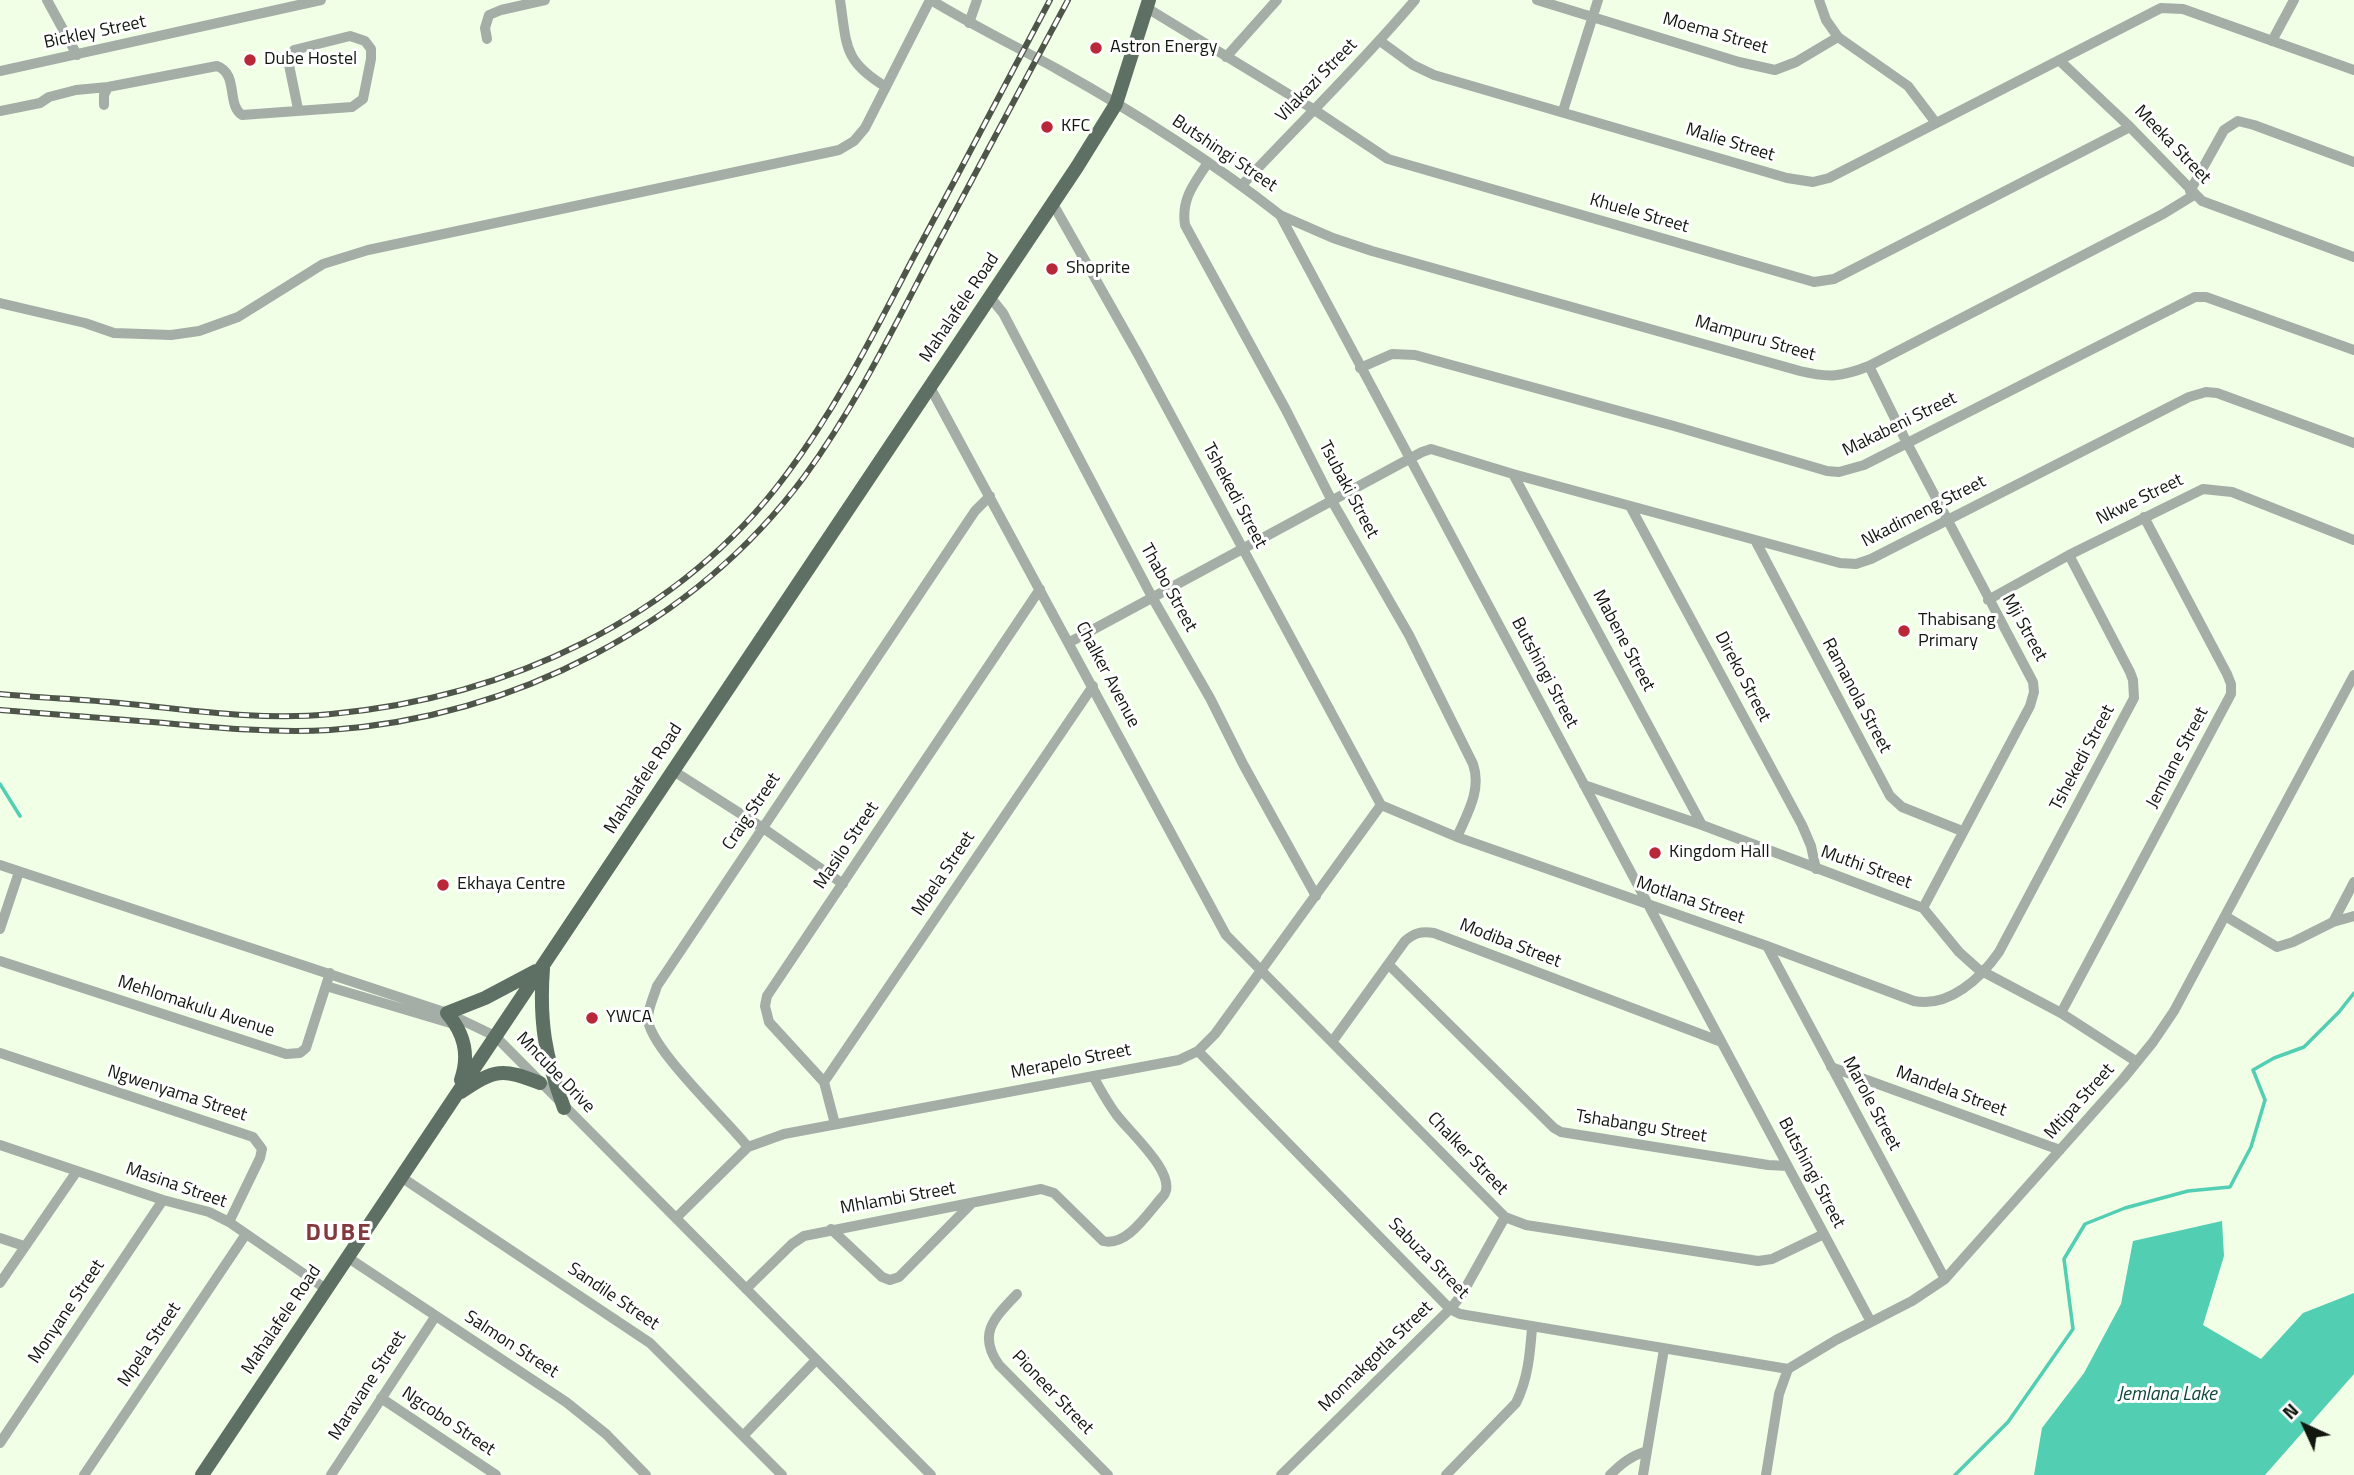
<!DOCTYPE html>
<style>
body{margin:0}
#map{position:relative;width:2354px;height:1475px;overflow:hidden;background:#f1ffe7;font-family:"Titillium Web",sans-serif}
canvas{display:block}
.north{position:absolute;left:2270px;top:1391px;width:70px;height:70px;-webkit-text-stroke:5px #fff;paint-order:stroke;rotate:315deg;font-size:19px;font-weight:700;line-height:28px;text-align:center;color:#12170f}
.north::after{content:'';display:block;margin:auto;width:24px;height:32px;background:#12170f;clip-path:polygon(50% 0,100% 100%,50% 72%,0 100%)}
</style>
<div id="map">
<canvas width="2354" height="1475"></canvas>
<div class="north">N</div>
</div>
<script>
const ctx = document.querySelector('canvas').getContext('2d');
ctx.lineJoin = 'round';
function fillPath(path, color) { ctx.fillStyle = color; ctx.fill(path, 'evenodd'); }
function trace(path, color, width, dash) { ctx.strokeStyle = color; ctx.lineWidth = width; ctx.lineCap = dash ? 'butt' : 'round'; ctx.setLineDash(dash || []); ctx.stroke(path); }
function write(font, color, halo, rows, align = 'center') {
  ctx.font = font + ' "Titillium Web",sans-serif'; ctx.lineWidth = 6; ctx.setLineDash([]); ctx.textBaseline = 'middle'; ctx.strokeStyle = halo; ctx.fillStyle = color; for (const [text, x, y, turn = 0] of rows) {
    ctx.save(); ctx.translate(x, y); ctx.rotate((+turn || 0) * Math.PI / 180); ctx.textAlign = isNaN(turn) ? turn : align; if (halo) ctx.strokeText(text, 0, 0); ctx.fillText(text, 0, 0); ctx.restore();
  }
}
fillPath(new Path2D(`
 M2222,1221L2224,1256L2203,1325L2261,1359L2303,1313L2354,1293V1374L2265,1475H2034L2042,1428L2084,1373L2121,1304L2133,1241Z`), '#52ceb3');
trace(new Path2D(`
 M0,784L20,816
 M1955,1475L2008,1422L2073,1329L2064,1259L2085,1224L2125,1208L2188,1191L2230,1187L2251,1147L2265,1100L2253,1070L2274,1058L2304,1047L2339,1012L2354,993`), '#52ceb3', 3.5);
trace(new Path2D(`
 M47,0L77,55
 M840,0C847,46 843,61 886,87
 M931,0C972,25 1015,46 1057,69C1134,112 1210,160 1280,215L1871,1322
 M1537,0L1739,62L1775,70L1796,62L1838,37
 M1819,0L1826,20L1838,37L1908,86L1936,123
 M1147,8L1313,109L1388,159L1814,282L1834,279L2130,127
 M969,23L977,0
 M487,39L485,28L489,15L501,10L545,0
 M1380,41L1413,65L1434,75L1787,178L1813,182L1829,178L2161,8L2183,9L2354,70
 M2272,41L2294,0
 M1226,57L1277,0
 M2059,60L2130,127L2202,201L2354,257
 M0,71L321,0
 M104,105V95L108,87
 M0,111L40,103L49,97L76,90L108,87L217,66C239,74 226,104 242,115L352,107L363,99L371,59V49L365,41L350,36L294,50L288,60L298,109
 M1563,111L1598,0
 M1207,164C1194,184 1181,199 1185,225L1286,410L1332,501L1409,635L1473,764C1482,790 1467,814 1457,837
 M1242,185C1300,123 1361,64 1415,0
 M2190,191L2224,130L2238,121L2254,125L2354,162
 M1053,204L1139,356L1381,805
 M1280,215L1333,238L1372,251L1800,371C1829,378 1841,377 1869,366L2163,214L2194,195
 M990,297L1003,313L1152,597L1210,698L1243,764L1316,896
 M0,303L85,323L114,333L171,335L199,331L238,317L323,264L368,250L839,150L854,141L865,128L930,0
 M1869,366L1907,443L2033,682L2034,692L2030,706L1923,908
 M1360,368L1392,354L1415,355L1674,426L1827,471L1839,472L1864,465L2195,297H2206L2354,350
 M930,387L1226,935L1505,1217L1526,1225L1758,1261L1772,1259L1824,1234
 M1513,474L1702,825
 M1630,506L1802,825L1811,846L1816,869
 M1755,540L1890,796L1902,807L1962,831
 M1988,600L2069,555L2203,489L2232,492L2354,540
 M1070,642L1422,452L1431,449L1513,474L1840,563L1856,564L1871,559L2189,397L2206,392L2217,393L2354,443
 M672,770L763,828L843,884
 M1584,785L1702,825L1923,908L1959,952L1978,969L2061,1013L2137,1062
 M1381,805L1457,837L1767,946L1914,1001C1949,1008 1981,978 1999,952L2134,698L2133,680L2130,672L2069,555
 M0,865L447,1013L495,1036L931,1475
 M2225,916L2277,947L2293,942L2333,922L2354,916
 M2333,922L2354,882
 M0,929L19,872
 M1767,946L1945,1279
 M0,961L286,1054L300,1053L306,1048L330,973
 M1389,965L1554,1128L1561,1132L1768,1165L1787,1166
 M326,986L457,1025
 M2061,1013L2231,694V684L2227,674L2144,517
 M1332,1042L1405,941C1414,933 1421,931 1434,933L1719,1041
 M1198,1051L1450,1309L1460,1314L1788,1369
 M0,1053L253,1137L262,1149L260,1158L229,1222
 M1831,1067L2060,1150
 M824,1082L1093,686
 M835,1124L824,1082L769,1022L765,1006L767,996L1040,589
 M0,1145L163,1200L209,1212L229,1222L326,1289
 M748,1147C728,1121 647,1046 648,1018C648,1008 654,996 657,986L975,511L990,496
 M401,1177L650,1343L782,1475
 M676,1218L748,1147L784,1134L1179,1060L1198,1051L1215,1034L1381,805
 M831,1229L882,1277L890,1280L899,1277L971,1204
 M0,1238L24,1246
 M347,1257L566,1402L606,1434L646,1475
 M0,1283L77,1171
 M746,1289L792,1244L804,1236L1041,1189L1054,1193L1103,1241C1128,1247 1149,1211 1164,1195C1178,1174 1128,1131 1116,1114C1107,1102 1100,1089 1093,1076
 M1017,1294C994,1318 977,1334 999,1365L1108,1475
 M381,1398L496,1475
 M743,1436L816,1360
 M0,1443L163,1200
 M84,1475L246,1234
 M331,1475L435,1317
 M1281,1475L1450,1309L1461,1296L1505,1217
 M1446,1475L1516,1403C1528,1379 1530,1354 1532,1328
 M1610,1475C1622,1463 1631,1456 1647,1451
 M1643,1475L1664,1349
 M1766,1475L1779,1394L1788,1369L1836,1340L1912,1301L1945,1279L2123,1079L2153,1042L2174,1011L2354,675`), '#a4aea7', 10);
trace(new Path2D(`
 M543,968C539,1022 545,1056 564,1108
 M461,1080C470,1054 464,1033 447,1013L485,998L536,971
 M461,1092C495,1069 502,1068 540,1083
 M202,1475L1077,167L1116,104L1149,0`), '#5e7063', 14);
const rail = new Path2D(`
 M0,694C40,698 80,699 120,703C189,710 261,721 331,714C506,698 679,619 786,475C836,409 873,335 911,262C958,175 1004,87 1050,0
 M0,710C55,714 110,719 165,723C220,728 274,733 330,730C513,717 693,626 804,477C856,406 895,325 936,247C980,165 1024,82 1068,0`);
trace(rail, '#4e5549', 6);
trace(rail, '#fff', 3.5, [10]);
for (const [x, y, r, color] of [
 [1096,48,7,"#b92839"],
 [250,60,7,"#b92839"],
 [1047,127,7,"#b92839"],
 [1052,269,7,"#b92839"],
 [1904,631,7,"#b92839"],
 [1655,853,7,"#b92839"],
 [443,885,7,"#b92839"],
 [592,1018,7,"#b92839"]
]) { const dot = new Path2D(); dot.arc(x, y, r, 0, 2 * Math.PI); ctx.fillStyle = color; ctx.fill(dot); trace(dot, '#fff', 2.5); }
write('18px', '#12170f', '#fff', [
 ["Bickley Street",95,33,-12],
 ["Moema Street",1715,34,16],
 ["Vilakazi Street",1317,81,-46],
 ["Malie Street",1730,143,17],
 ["Meeka Street",2172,145,46],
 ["Butshingi Street",1224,154,34],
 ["Khuele Street",1639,214,16],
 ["Mahalafele Road",960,308,-56],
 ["Mampuru Street",1755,339,16],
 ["Makabeni Street",1900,425,-26],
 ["Tsubaki Street",1348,490,62],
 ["Tshekedi Street",1234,496,62],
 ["Nkwe Street",2140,500,-26],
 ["Nkadimeng Street",1924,512,-27],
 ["Thabo Street",1168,588,61],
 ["Mji Street",2024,628,61],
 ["Mabene Street",1623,641,62],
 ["Butshingi Street",1544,673,62],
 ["Chalker Avenue",1107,675,62],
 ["Direko Street",1742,677,62],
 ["Ramanola Street",1856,696,62],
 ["Tshekedi Street",2083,758,-62],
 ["Jemlane Street",2178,758,-62],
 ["Mahalafele Road",644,779,-57],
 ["Craig Street",752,812,-56],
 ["Masilo Street",847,846,-56],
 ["Muthi Street",1866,868,20],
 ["Mbela Street",944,874,-56],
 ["Motlana Street",1690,901,19],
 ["Modiba Street",1510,944,21],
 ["Mehlomakulu Avenue",196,1007,18],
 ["Merapelo Street",1071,1062,-11],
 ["Mncube Drive",555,1073,46],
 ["Mandela Street",1951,1092,20],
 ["Ngwenyama Street",177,1094,18],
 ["Mtipa Street",2080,1102,-48],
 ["Marole Street",1871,1104,62],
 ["Tshabangu Street",1641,1127,9],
 ["Chalker Street",1467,1154,46],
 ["Butshingi Street",1811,1173,62],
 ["Masina Street",176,1186,19],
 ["Mhlambi Street",898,1199,-10],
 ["Sabuza Street",1428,1259,45],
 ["Sandile Street",613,1297,34],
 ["Monyane Street",67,1312,-56],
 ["Mahalafele Road",282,1320,-56],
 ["Mpela Street",150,1345,-56],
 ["Salmon Street",511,1345,33],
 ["Monnakgotla Street",1376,1357,-44],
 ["Maravane Street",368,1386,-57],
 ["Pioneer Street",1052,1393,46],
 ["Ngcobo Street",448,1422,34]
]);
write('18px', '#12170f', '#fff', [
 ["Astron Energy",1110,48],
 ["Dube Hostel",264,60],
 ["KFC",1061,127],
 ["Shoprite",1066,269],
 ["Thabisang",1918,621],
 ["Primary",1918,642],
 ["Kingdom Hall",1669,853],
 ["Ekhaya Centre",457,885],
 ["YWCA",606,1018]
], 'left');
write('italic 19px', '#10473c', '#fff', [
 ["Jemlana Lake",2167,1395]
]);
ctx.letterSpacing = '2px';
write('bold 24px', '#833a3c', '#fff', [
 ["DUBE",339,1234]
]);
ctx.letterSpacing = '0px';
</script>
